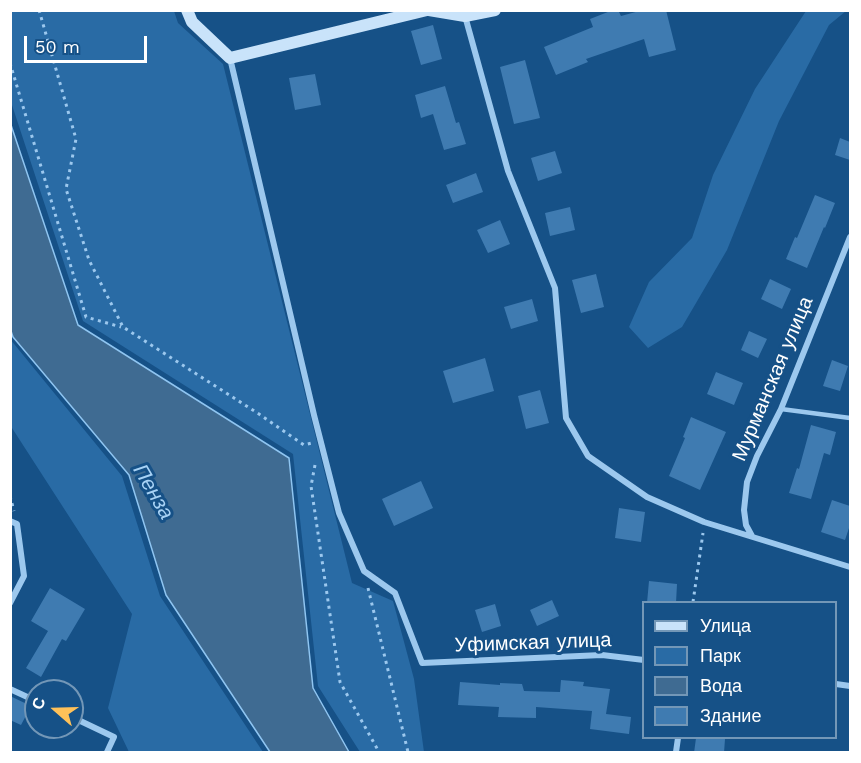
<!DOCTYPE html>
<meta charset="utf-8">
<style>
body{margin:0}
#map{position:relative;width:861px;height:763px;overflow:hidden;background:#165187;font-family:"Work Sans",sans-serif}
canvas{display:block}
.frame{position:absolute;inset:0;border:12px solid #fff;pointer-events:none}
.legend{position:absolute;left:642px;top:601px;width:195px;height:138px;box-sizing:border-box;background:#165187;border:2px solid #7397b7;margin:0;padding:8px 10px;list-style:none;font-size:18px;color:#fff}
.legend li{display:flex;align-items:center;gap:12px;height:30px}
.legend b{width:30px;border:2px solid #7397b7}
.north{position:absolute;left:24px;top:679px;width:60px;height:60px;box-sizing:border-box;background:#165187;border:2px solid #7397b7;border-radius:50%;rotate:290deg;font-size:16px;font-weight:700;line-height:24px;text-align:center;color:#fff}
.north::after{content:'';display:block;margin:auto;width:21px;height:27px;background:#ffc159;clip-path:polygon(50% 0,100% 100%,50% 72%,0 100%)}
.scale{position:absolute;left:24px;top:36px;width:123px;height:27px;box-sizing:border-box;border:3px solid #fff;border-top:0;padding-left:8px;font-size:18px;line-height:21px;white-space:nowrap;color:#fff;-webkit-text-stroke:4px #165187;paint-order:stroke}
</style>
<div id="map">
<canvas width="861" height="763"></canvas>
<div class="frame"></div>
<ul class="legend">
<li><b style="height:8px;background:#c9e3fa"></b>Улица</li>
<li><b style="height:16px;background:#296ba5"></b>Парк</li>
<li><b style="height:16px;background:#3f6b92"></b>Вода</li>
<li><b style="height:16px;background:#3f7bb1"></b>Здание</li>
</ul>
<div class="north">С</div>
<div class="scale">50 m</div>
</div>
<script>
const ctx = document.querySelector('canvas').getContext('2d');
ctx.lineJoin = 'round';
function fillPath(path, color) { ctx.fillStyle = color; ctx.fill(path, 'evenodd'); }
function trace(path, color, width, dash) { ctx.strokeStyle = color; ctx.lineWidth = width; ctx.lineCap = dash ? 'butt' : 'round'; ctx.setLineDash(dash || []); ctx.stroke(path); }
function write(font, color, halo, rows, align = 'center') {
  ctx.font = font + ' "Work Sans",sans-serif'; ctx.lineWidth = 6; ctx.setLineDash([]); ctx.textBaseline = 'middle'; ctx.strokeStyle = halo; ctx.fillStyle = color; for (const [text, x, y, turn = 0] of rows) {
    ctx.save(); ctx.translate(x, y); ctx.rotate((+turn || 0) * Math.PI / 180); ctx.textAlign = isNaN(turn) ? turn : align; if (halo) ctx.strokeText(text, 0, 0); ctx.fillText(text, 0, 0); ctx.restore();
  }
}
fillPath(new Path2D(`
 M10,11H174L178,23L223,64L352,583L393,601L414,679L424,752H360L318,686L293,454L83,321L11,102Z
 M806,11H846L829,25L779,121L727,250L682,327L648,348L629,327L649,282L692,238L713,175L755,89Z
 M10,339L122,476L160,596L263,752H129L108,708L132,614L12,428L10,422Z`), '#296ba5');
const water = new Path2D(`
 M11,125L78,325L289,458L313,688L349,752H270L166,595L129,475L13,337L10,328Z`);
fillPath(water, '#3f6b92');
trace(water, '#8fc5f1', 1.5);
fillPath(new Path2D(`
 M613,10H618L621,16L643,10H666L676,50L649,57L644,39L586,59L588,62L556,75L544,47L593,27L590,19Z
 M433,25L442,59L421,65L411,31Z
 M525,60L540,118L514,124L500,67Z
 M315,74L321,105L295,110L289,78Z
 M445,86L456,123L459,122L466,144L444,150L433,114L421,118L415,95Z
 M840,138L850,142V160L835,155Z
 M555,151L562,173L538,181L531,158Z
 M476,173L483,192L453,203L446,185Z
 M815,195L835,203L825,228L824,227L807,268L786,259L795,237L797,238Z
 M570,207L575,230L550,236L545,213Z
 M500,220L510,244L488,253L477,230Z
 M596,274L604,307L581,313L572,280Z
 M770,279L791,289L782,309L761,299Z
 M532,299L538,321L511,329L504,307Z
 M749,331L767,339L758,358L741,350Z
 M485,358L494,391L453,403L443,371Z
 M832,360L848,366L840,391L823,386Z
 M716,372L743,383L734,405L707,394Z
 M540,390L549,423L526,429L518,396Z
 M691,417L726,432L700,490L669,476L685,438L683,437Z
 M811,425L836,432L830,455L824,453L811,499L789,493L797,468L799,469Z
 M421,481L433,508L394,526L382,499Z
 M832,500L850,506V525L845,540L821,532Z
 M619,508L645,512L641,542L615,538Z
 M649,581L677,584L676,603H647Z
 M50,588L85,609L66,641L62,639L41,677L26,668L48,631L31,621Z
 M552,600L559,616L537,626L530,610Z
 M495,604L501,626L482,632L475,610Z
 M561,680L584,682L583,686L610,689L606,714L631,717L629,734L590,729L592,711L536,707V718L498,717L499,707L458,705L460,682L500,685V683L522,684L524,691L560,692Z
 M10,696L31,706L21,725L10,720Z
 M696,738L725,739L724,753H694Z`), '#3f7bb1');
trace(new Path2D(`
 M39,10L76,139L66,189L89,260L123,327L259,414L304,445L312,443
 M10,63L86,317L121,327
 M315,465L311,486L340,682L379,752
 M10,496L14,511
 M368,588L408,752
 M693,602L703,533`), '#9cc8ee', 3, [3, 4.5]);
trace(new Path2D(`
 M781,409L850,418`), '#9cc8ee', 4.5);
trace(new Path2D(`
 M465,16L508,171L555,288L566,418L588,456L647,497L704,522L850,567
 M230,58L314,415L339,513L364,571L395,593L422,663L602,655L644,660
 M10,521L17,524L24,576L10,603
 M752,536L746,525L744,510L747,482L757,456L781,409L850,237
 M836,684L850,686
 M10,689L36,701
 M72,717L114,737L107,752
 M676,752L678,738`), '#9cc8ee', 6);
trace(new Path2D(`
 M187,10L192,22L230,58L427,10
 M429,10L465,16L495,10`), '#c9e3fa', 12);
write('20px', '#fff', '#165187', [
 ["Мурманская улица",773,379,-67],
 ["Уфимская улица",533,643,-2]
]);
write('italic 21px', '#a8d2f5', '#165187', [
 ["Пенза",153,492,60]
]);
</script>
